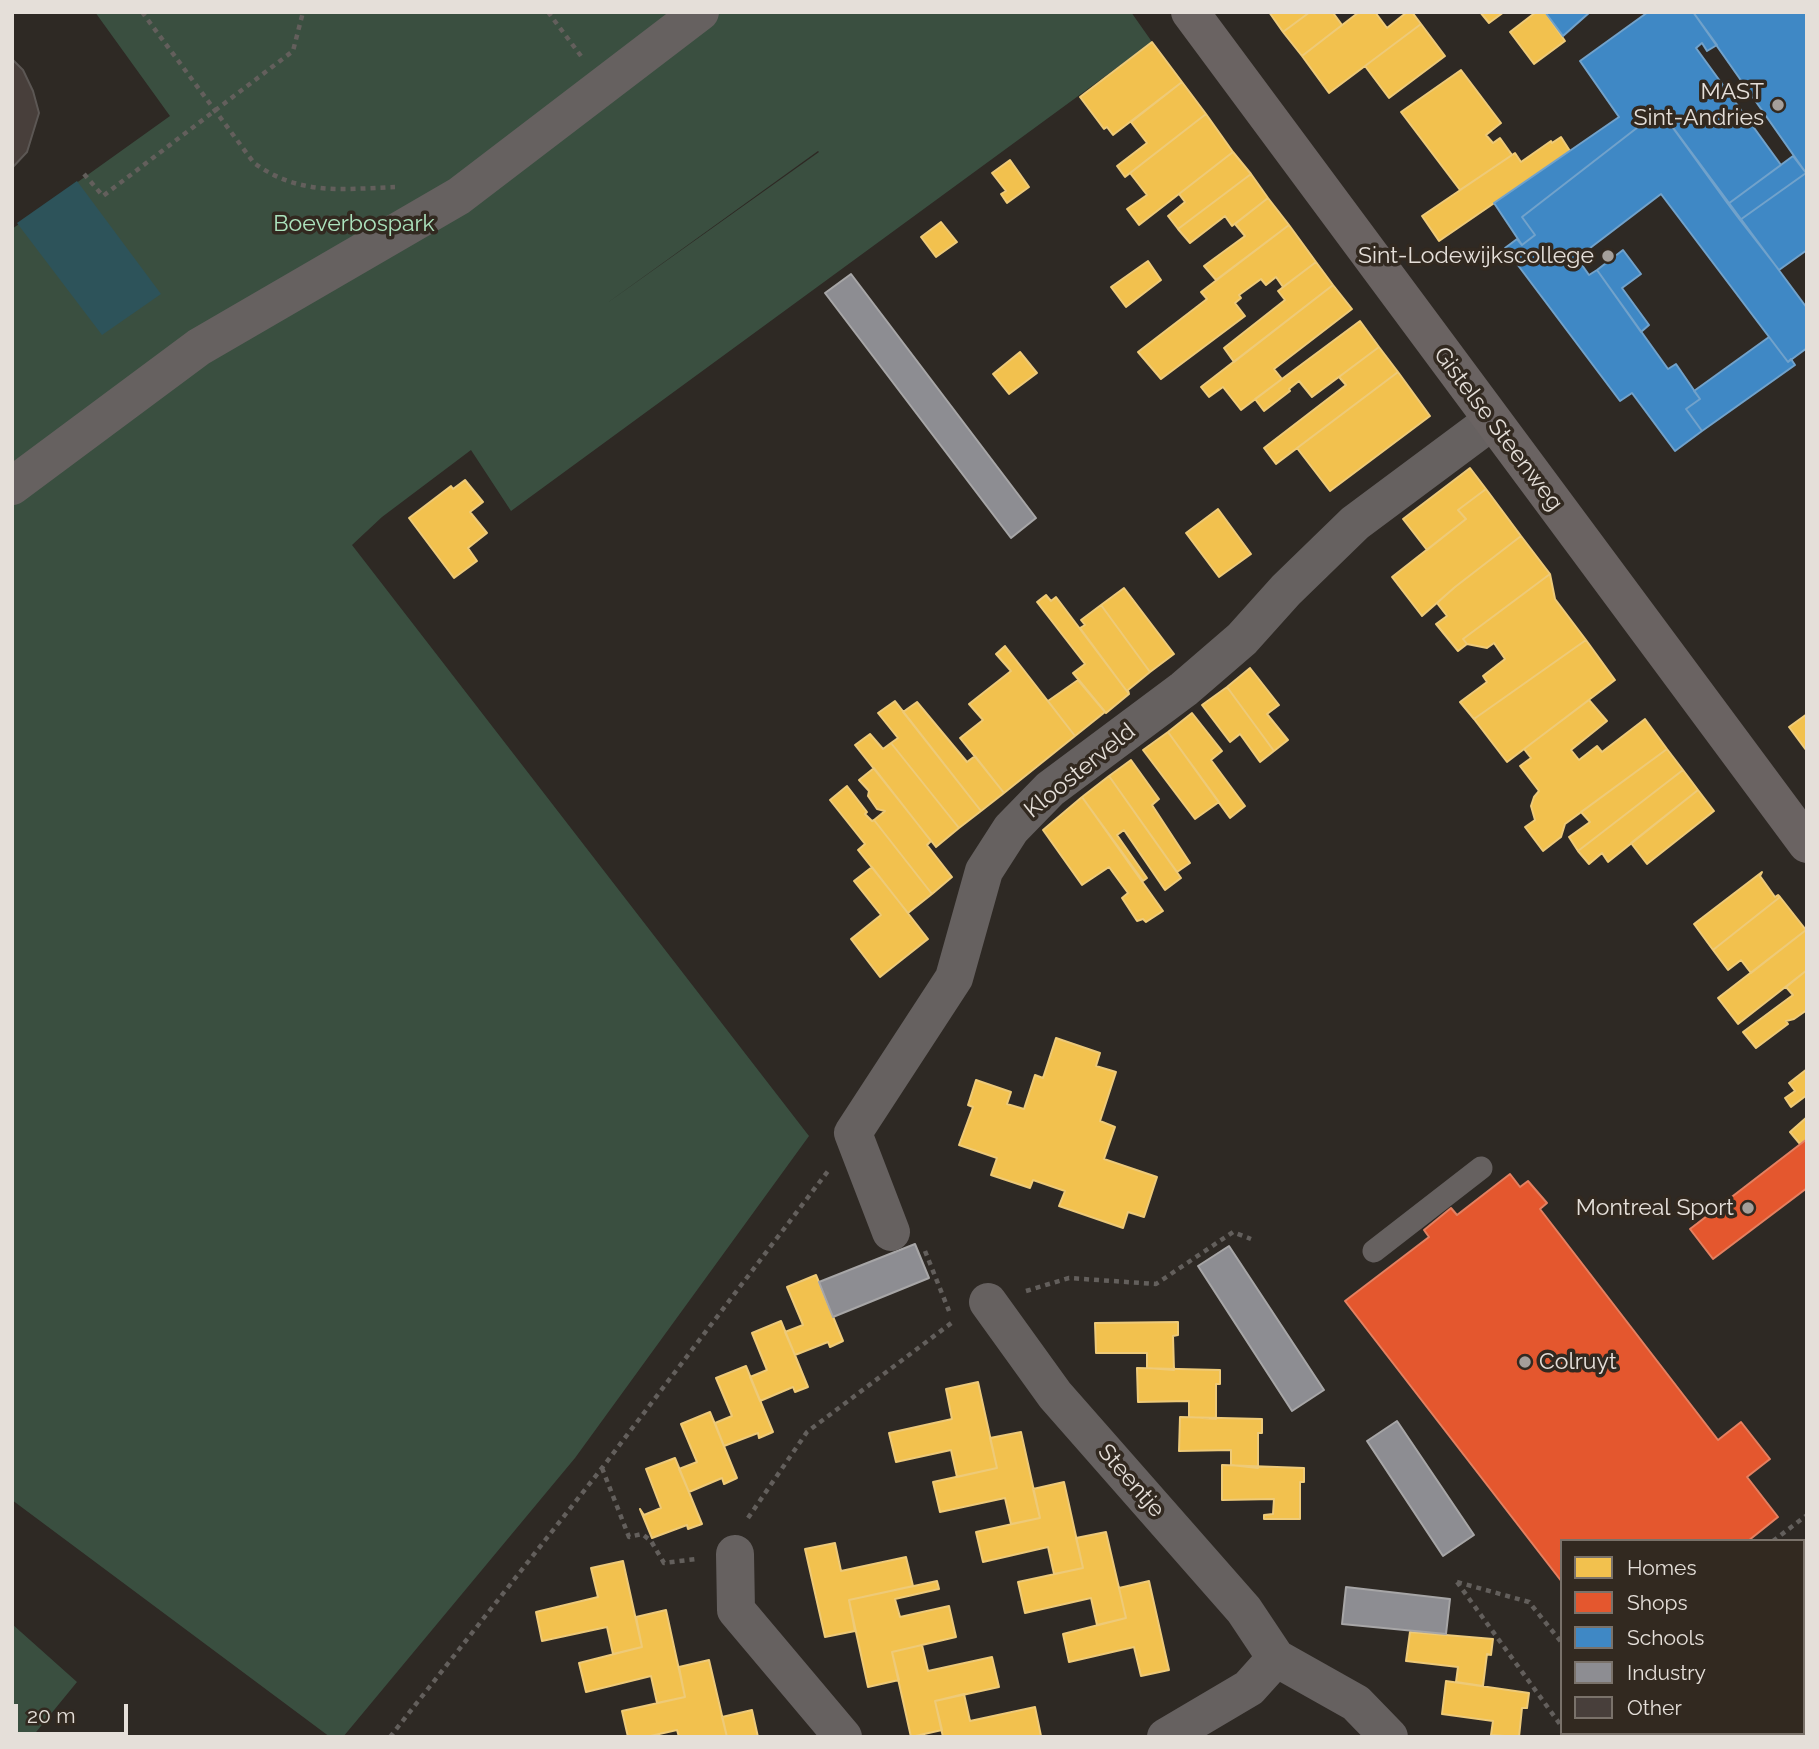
<!DOCTYPE html>
<style>
body{margin:0}
#map{position:relative;width:1819px;height:1749px;overflow:hidden;background:#2e2924;font-family:Raleway,sans-serif}
canvas{display:block}
.frame{position:absolute;inset:0;border:14px solid #e5dfd9;pointer-events:none}
.legend{position:absolute;left:1560px;top:1539px;width:245px;height:196px;box-sizing:border-box;background:#322920;border:2px solid #7a726a;margin:0;padding:9px 12px;list-style:none;font-size:21px;color:#e5dfd9}
.legend li{display:flex;align-items:center;gap:14px;height:35px}
.legend b{width:35px;border:2px solid #7a726a}
.scale{position:absolute;left:14px;top:1704px;width:114px;height:32px;box-sizing:border-box;border:4px solid #e5dfd9;border-top:0;padding-left:9px;font-size:21px;line-height:24px;white-space:nowrap;color:#e5dfd9;-webkit-text-stroke:5px #322920;paint-order:stroke}
</style>
<div id="map">
<canvas width="1819" height="1749"></canvas>
<div class="frame"></div>
<ul class="legend">
<li><b style="height:19px;background:#f2c14e"></b>Homes</li>
<li><b style="height:19px;background:#e4572e"></b>Shops</li>
<li><b style="height:19px;background:#3f88c5"></b>Schools</li>
<li><b style="height:19px;background:#8d8d92"></b>Industry</li>
<li><b style="height:19px;background:#483f3b"></b>Other</li>
</ul>
<div class="scale">20 m</div>
</div>
<script>
const ctx = document.querySelector('canvas').getContext('2d');
ctx.lineJoin = 'round';
function fillPath(path, color) { ctx.fillStyle = color; ctx.fill(path, 'evenodd'); }
function trace(path, color, width, dash) { ctx.strokeStyle = color; ctx.lineWidth = width; ctx.lineCap = dash ? 'butt' : 'round'; ctx.setLineDash(dash || []); ctx.stroke(path); }
function write(font, color, halo, rows, align = 'center') {
  ctx.font = font + ' Raleway,sans-serif'; ctx.lineWidth = 7; ctx.setLineDash([]); ctx.textBaseline = 'middle'; ctx.strokeStyle = halo; ctx.fillStyle = color; for (const [text, x, y, turn = 0] of rows) {
    ctx.save(); ctx.translate(x, y); ctx.rotate((+turn || 0) * Math.PI / 180); ctx.textAlign = isNaN(turn) ? turn : align; if (halo) ctx.strokeText(text, 0, 0); ctx.fillText(text, 0, 0); ctx.restore();
  }
}
fillPath(new Path2D(`
 M95,12H1131L1157,49L1152,42L511,511L471,450L382,517L352,545L809,1136L575,1458L343,1737H330L12,1500V229L170,116ZM818,151L819,152L603,306Z
 M12,1624L77,1682L32,1737H12Z`), '#3a4f40');
fillPath(new Path2D(`
 M77,181L161,294L102,335L17,223Z`), '#2d535a');
const homes = new Path2D(`
 M1269,12H1310L1283,32Z
 M1310,12H1337L1334,14L1342,25L1302,56L1283,32Z
 M1359,12H1375L1387,28L1407,12H1412L1421,24L1329,93L1302,56Z
 M1480,12H1504L1489,23Z
 M1536,12H1545L1565,41L1534,64L1510,32Z
 M1421,24L1445,56L1389,98L1365,66Z
 M1152,42L1182,82L1113,135L1107,127L1104,129L1080,97Z
 M1461,70L1501,123L1486,135L1493,143L1500,138L1512,155L1460,190L1401,112Z
 M1182,82L1206,114L1125,177L1117,166L1147,143L1131,122Z
 M1206,114L1233,152L1139,225L1127,209L1147,195L1130,173Z
 M1561,137L1570,151L1439,241L1422,216L1515,153L1521,162L1551,141L1552,143Z
 M1233,152L1251,174L1178,229L1168,216L1185,202L1179,194Z
 M1010,160L1029,187L1007,203L1001,194L1006,191L992,173Z
 M1251,174L1268,198L1232,226L1225,216L1190,243L1178,229Z
 M1268,198L1289,225L1216,280L1204,266L1245,236L1235,224Z
 M941,222L957,242L936,257L921,237Z
 M1289,225L1316,262L1283,287L1276,277L1266,285L1261,279L1239,295L1241,298L1235,303L1245,316L1161,379L1138,352L1207,299L1201,292Z
 M1148,261L1161,280L1126,307L1111,287Z
 M1316,262L1333,285L1234,362L1224,348L1285,300L1278,291Z
 M1333,285L1352,309L1274,369L1282,379L1241,410L1223,387L1209,397L1201,387Z
 M1360,321L1379,347L1312,397L1299,381L1289,389L1290,391L1264,411L1255,399Z
 M1379,347L1398,372L1276,464L1264,448L1346,385L1339,377Z
 M1020,352L1037,373L1009,394L993,374Z
 M1398,372L1430,416L1330,491L1297,448Z
 M1470,468L1486,489L1458,510L1466,519L1427,550L1403,519Z
 M465,480L483,502L470,512L487,533L468,548L477,561L454,578L409,518L451,486L453,489Z
 M1486,489L1521,536L1455,587L1422,616L1392,577L1466,519L1458,510Z
 M1218,509L1251,554L1219,577L1186,533Z
 M1521,536L1550,574L1463,639L1467,644L1458,651L1436,624L1447,616L1437,603L1455,587Z
 M1550,574L1555,599L1586,640L1474,719L1460,702L1487,682L1483,676L1505,659L1494,643L1487,648L1467,644L1463,639Z
 M1124,588L1174,654L1150,672L1101,605Z
 M1046,595L1051,601L1056,597L1129,694L1106,713L1073,673L1085,664L1037,602Z
 M1101,605L1150,672L1128,690L1129,694L1080,628L1085,625L1081,620Z
 M1586,640L1615,680L1507,762L1474,719Z
 M1005,646L1075,736L1004,793L960,738L983,720L969,704L1011,671L996,654Z
 M1250,668L1279,705L1267,714L1288,740L1274,751L1227,687Z
 M1078,680L1105,712L1075,736L1048,701Z
 M1227,687L1274,751L1260,762L1240,734L1230,742L1202,705Z
 M1589,700L1607,721L1571,750L1579,760L1597,746L1602,752L1645,719L1667,749L1565,824L1561,837L1543,851L1525,827L1535,820L1531,806L1534,797L1539,791L1520,766L1531,758L1524,749Z
 M895,701L981,811L959,828L891,743L898,738L878,713Z
 M917,702L967,762L975,756L1004,793L981,811L903,712Z
 M1192,713L1222,751L1211,760L1245,806L1230,818L1168,732Z
 M1807,714V750H1806L1789,727Z
 M1168,732L1219,802L1195,819L1143,750Z
 M870,734L883,749L891,743L959,828L936,847L855,745Z
 M1667,749L1683,770L1578,851L1569,837L1590,822L1581,812Z
 M1131,760L1159,799L1152,805L1190,863L1177,872L1109,776Z
 M874,768L931,841L927,845L952,877L932,894L874,820L885,811L877,809L868,796L869,791L859,780Z
 M1683,770L1698,790L1608,862L1602,853L1589,864L1578,851Z
 M1109,776L1181,878L1165,890L1124,830L1117,835L1147,878L1143,881L1082,797Z
 M847,786L867,812L865,814L872,821L874,820L932,894L908,913L858,850L865,844L830,800Z
 M1698,790L1714,811L1647,864L1631,843Z
 M1082,797L1163,911L1146,922L1143,919L1137,921L1122,898L1128,893L1109,867L1082,885L1043,830Z
 M872,867L928,939L880,977L851,939L881,915L854,881Z
 M1762,872L1760,876L1775,897L1778,895L1780,897L1713,950L1694,924Z
 M1780,897L1806,930L1751,973L1741,960L1728,970L1713,950Z
 M1806,930L1807,970L1738,1024L1718,998Z
 M1807,970V1010L1794,1019L1786,1021L1788,1024L1756,1048L1743,1032L1793,995L1786,987Z
 M1056,1038L1100,1053L1096,1066L1116,1072L1100,1121L1115,1127L1104,1159L1157,1177L1144,1217L1128,1212L1123,1228L1059,1206L1065,1191L1033,1180L1030,1188L991,1175L997,1158L959,1145L973,1107L968,1105L976,1080L1011,1092L1007,1104L1024,1109L1035,1075L1043,1078Z
 M1807,1069V1095L1791,1107L1785,1098L1795,1091L1789,1083Z
 M1807,1117V1139L1800,1144L1790,1132Z
 M816,1275L843,1341L830,1347L828,1342L795,1355L785,1332L803,1325L787,1287Z
 M781,1321L808,1387L795,1392L793,1387L760,1401L750,1377L767,1370L752,1333Z
 M1178,1322V1335L1173,1336L1174,1370L1147,1368V1353H1096L1095,1323Z
 M746,1366L773,1432L759,1438L758,1433L724,1446L715,1423L732,1416L716,1378Z
 M1137,1368L1220,1370V1384H1216V1419L1189,1417V1401L1138,1402Z
 M978,1382L997,1468L957,1477L951,1450L896,1462L889,1433L952,1419L946,1389Z
 M710,1412L737,1478L724,1484L722,1478L689,1492L679,1469L697,1462L681,1424Z
 M1180,1417L1262,1419V1433H1258V1468L1231,1465V1450L1179,1451Z
 M1021,1432L1040,1518L1011,1524L1005,1498L940,1512L933,1482L997,1468L990,1438Z
 M675,1458L702,1524L688,1529L687,1525L652,1538L640,1509L644,1515L661,1508L646,1469Z
 M1222,1465L1304,1468V1482H1300V1519H1264V1515L1273,1514L1274,1499L1222,1500Z
 M1064,1482L1083,1568L1054,1574L1048,1547L983,1562L976,1532L1040,1518L1033,1489Z
 M1106,1532L1126,1618L1097,1625L1091,1598L1025,1613L1018,1582L1083,1568L1076,1538Z
 M835,1543L841,1571L906,1557L913,1586L849,1600L855,1631L825,1637L805,1549Z
 M623,1561L642,1647L613,1654L607,1627L542,1641L536,1612L598,1597L591,1568Z
 M937,1581L939,1589L895,1599L900,1617L949,1606L956,1637L892,1652L899,1680L868,1687L849,1600Z
 M1149,1581L1169,1670L1141,1676L1134,1647L1069,1662L1063,1634L1126,1618L1119,1588Z
 M1803,1605L1807,1609V1671L1803,1667Z
 M666,1610L685,1697L657,1703L651,1676L586,1692L579,1663L642,1647L636,1617Z
 M1410,1632L1493,1639L1491,1655L1487,1654L1483,1686L1456,1682L1458,1667L1406,1661Z
 M922,1645L928,1671L992,1657L999,1687L935,1701L942,1730L911,1737L892,1652Z
 M709,1660L727,1737H679L677,1730L646,1737H628L622,1711L685,1697L679,1667Z
 M1803,1667L1807,1671V1696L1803,1699Z
 M1446,1681L1529,1693L1527,1708H1522L1519,1737L1491,1735L1493,1721L1442,1714Z
 M964,1694L970,1721L1035,1707L1041,1736L943,1737L935,1701Z
 M752,1710L758,1737H727L722,1717Z
 M1652,1733H1706L1709,1737H1647Z`);
fillPath(homes, '#f2c14e');
trace(homes, '#eeca78', 2);
const shops = new Path2D(`
 M1807,1139V1188L1713,1259L1690,1229Z
 M1510,1174L1520,1187L1528,1181L1547,1203L1540,1209L1718,1440L1741,1422L1770,1459L1747,1477L1778,1517L1748,1541H1562V1582L1345,1301L1429,1237L1424,1230L1451,1208L1457,1215Z`);
fillPath(shops, '#e4572e');
trace(shops, '#e48061', 2);
const schools = new Path2D(`
 M1545,12H1590L1563,36Z
 M1648,12H1693L1717,45L1707,51L1702,43L1696,48L1781,165L1728,204L1660,110L1522,217L1535,235L1522,245L1494,203L1619,117L1580,61Z
 M1693,12L1807,13V250L1779,270L1740,220L1806,173Z
 M1660,110L1807,308V348L1788,362L1661,194L1577,258L1589,275L1597,270L1668,369L1676,364L1700,399L1686,409L1702,431L1675,451L1632,393L1620,401L1505,248L1517,239L1522,245L1535,235L1522,217Z
 M1793,156L1806,173L1740,220L1728,204Z
 M1623,250L1641,274L1622,288L1649,325L1641,332L1597,270Z
 M1769,337L1788,362L1791,359L1795,365L1702,431L1686,409L1700,399L1694,391Z`);
fillPath(schools, '#3f88c5');
trace(schools, '#71a2cb', 2);
const industry = new Path2D(`
 M851,274L1036,518L1011,538L825,293Z
 M915,1244L929,1278L833,1317L819,1282Z
 M1229,1246L1324,1390L1292,1411L1198,1266Z
 M1397,1421L1474,1535L1443,1556L1367,1441Z
 M1346,1587L1450,1599L1446,1634L1342,1624Z`);
fillPath(industry, '#8d8d92');
trace(industry, '#a7a6a7', 2);
const building = new Path2D(`
 M12,59L23,70L33,91L39,113L27,152L12,168Z`);
fillPath(building, '#483f3b');
trace(building, '#5c5754', 2);
trace(new Path2D(`
 M142,12L254,163C300,196 342,189 395,187
 M548,12L581,56
 M84,174L103,196L293,51L303,12
 M925,1251L949,1311
 M1026,1291L1069,1278L1156,1284L1233,1232L1251,1239
 M602,1468L629,1537L642,1534L651,1541L664,1563L696,1559
 M748,1518L807,1432L954,1321
 M1773,1541L1807,1515
 M1457,1582L1562,1727
 M1457,1582L1529,1602L1562,1643
 M1566,1733L1569,1737
 M390,1737L602,1468L828,1171`), '#635f5c', 4.5, [5, 5]);
trace(new Path2D(`
 M1374,1251L1481,1168`), '#666160', 23);
trace(new Path2D(`
 M12,486L199,347L459,196L700,12
 M891,1232L853,1133L954,978L984,871L1011,829L1050,789L1184,689L1242,639L1286,590L1355,523L1492,421
 M988,1302L1055,1395L1244,1610L1276,1658L1356,1703L1389,1737
 M735,1554L736,1610L843,1737
 M1166,1737L1249,1688L1276,1658`), '#666160', 38);
trace(new Path2D(`
 M1190,12L1807,844`), '#6a6362', 38);
for (const [x, y, r, color] of [
 [1778,105,7,"#a59f9a"],
 [1608,256,7,"#a59f9a"],
 [1748,1208,7,"#a59f9a"],
 [1525,1362,7,"#a59f9a"]
]) { const dot = new Path2D(); dot.arc(x, y, r, 0, 2 * Math.PI); ctx.fillStyle = color; ctx.fill(dot); trace(dot, '#322920', 2.5); }
write('23px', '#e5dfd9', '#322920', [
 ["MAST",1764,92],
 ["Sint-Andries",1764,118],
 ["Sint-Lodewijkscollege",1594,256],
 ["Montreal Sport",1734,1208],
 ["Colruyt",1539,1362,"left"]
], 'right');
write('23px', '#ace3bd', '#322920', [
 ["Boeverbospark",354,224]
]);
write('23px', '#e5dfd9', '#322920', [
 ["Gistelse Steenweg",1498,429,53],
 ["Kloosterveld",1080,771,-39],
 ["Steentje",1131,1481,49]
]);
</script>
